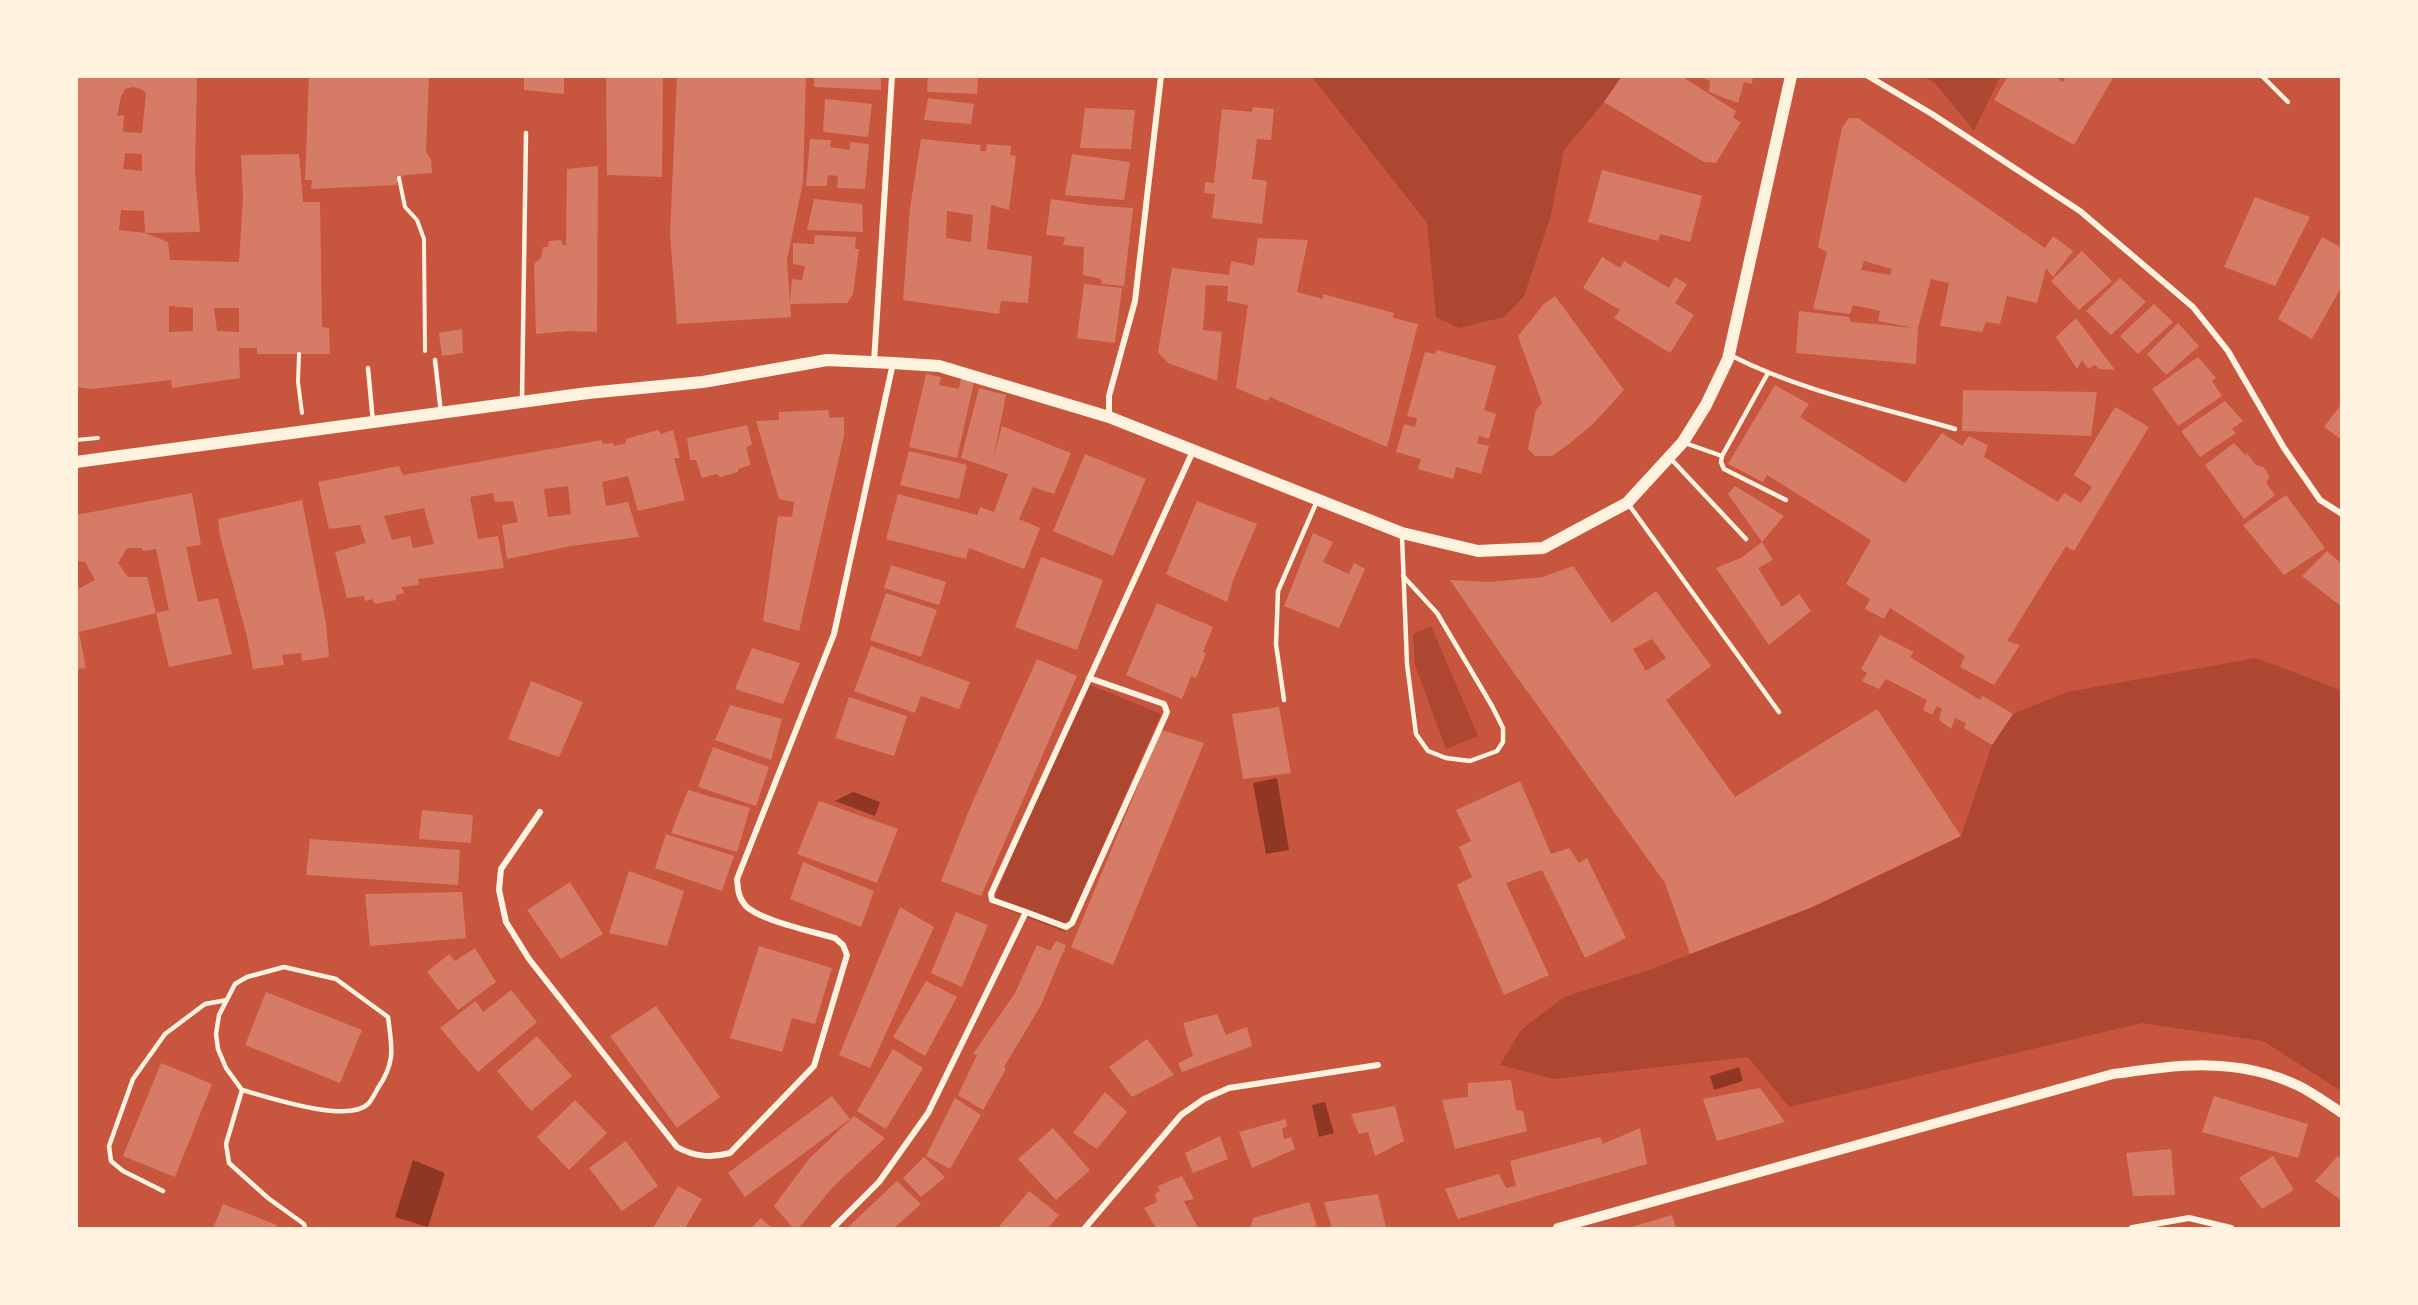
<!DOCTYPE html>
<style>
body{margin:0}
#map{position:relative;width:2418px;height:1305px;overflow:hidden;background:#c8553d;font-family:"Playfair Display",serif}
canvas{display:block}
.frame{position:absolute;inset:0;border:78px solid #fff3e0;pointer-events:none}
</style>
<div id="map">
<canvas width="2418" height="1305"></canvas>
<div class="frame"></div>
</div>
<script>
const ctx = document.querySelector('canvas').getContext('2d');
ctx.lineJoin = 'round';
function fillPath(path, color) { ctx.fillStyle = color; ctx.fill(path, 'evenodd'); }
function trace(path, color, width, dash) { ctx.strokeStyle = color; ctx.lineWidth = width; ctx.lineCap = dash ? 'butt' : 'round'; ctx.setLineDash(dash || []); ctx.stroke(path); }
fillPath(new Path2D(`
 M1312,77H1622L1604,102L1564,150L1550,218L1524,296L1504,317L1459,328L1436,317L1427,223Z
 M1924,77H2000L1974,131L1935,83Z
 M1431,626L1478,736L1446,749L1415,665L1413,634Z
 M2256,658L2341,690V1091L2263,1041L2142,1023L1789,1107L1748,1057L1554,1079L1500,1065L1521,1030L1564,997L1652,969L1810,908L1961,836L1992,745L2013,714L2067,692Z
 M1083,682L1161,714L1065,932L992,904Z`), '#ae4732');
fillPath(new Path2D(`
 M1277,778L1289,850L1266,854L1253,783Z
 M853,792L880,802L875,816L835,801Z
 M1739,1067L1743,1081L1714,1090L1710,1076Z
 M1325,1102L1334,1133L1319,1137L1312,1105Z
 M413,1160L445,1173L428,1227L395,1217Z`), '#8f3625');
fillPath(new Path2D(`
 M76,76H197L195,172L200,232L145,233L144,211L121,210L119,230L145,233L168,242L170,260L239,262L243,198L241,155L299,154L303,202H320L322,327L329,328L330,354H257V348H239L240,378L172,388L171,380L92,389L76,387ZM133,87L141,89L146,93L142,133L123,132L124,115L117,116L121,97L125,89ZM125,153L142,154V171L123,169ZM169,306L193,308V331L169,332ZM214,308H239V332L217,331Z
 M309,76H429L426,152L431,159L432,173L405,175L399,178L396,185L311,189L312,180H305Z
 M524,76H564V94L524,90Z
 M606,76H663L662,177L607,175Z
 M677,76H806L803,182L787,260L791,317L677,324L670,234Z
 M814,76H881V90L814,87Z
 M928,76H978L977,94L927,92Z
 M1622,76H1681L1736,111L1733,118L1741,122L1716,163L1704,162L1604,102Z
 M1698,76H1753L1752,84L1744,82L1738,103L1709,92L1710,81Z
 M2008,76H2054L2063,82L2066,76H2114L2074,145L1994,100Z
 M928,98L974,104L971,124L924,120Z
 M825,99L872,104L868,137L823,132Z
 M1253,107L1274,109L1271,140L1257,139L1252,179L1267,181L1262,224L1212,218L1215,194L1204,193L1205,182L1214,183L1222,109L1252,112Z
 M1085,108L1135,110L1131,149L1080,148Z
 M1849,118H1858L2045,248L2053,236L2073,251L2053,277L2046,268L2037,303L2007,296L2000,324L1986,322L1982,332L1940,326L1949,283L1931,279L1918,328L1916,364L1796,353L1799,311L1849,317L1851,322L1915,328L1878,321L1880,311L1853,305L1850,314L1813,309L1827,252L1818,247L1842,128ZM1864,261L1892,269L1890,275L1861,270Z
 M810,139L831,140L830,147L850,150V142L869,144L865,189L837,188L838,176L828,175L827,186H806Z
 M921,139L981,145L980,151H986L987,144L1011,146L1010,155L1016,156L1009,210L991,205L987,249L1032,256L1028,303L1001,301L999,314L903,300L910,208ZM947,211L973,215L971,242L946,238Z
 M1072,154L1130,162L1124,200L1065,195Z
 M598,166L597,332L569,331L536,334L534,264L541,258L543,247H548L549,241L561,240L563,245H566L567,169Z
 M1602,170L1702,196L1690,242L1660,234L1658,241L1588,222Z
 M2255,197L2310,217L2275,286L2224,267Z
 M814,199L862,204L863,232L807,230Z
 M1051,199L1090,205L1133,208L1124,286L1102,284L1101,279L1083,275L1084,247L1063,245L1065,237L1046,235Z
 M815,235L856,237L855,249H859L853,294L847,303L790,304L792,279L802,280L805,266L793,264V243L814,244Z
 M2322,237L2342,248V286L2312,339L2278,319Z
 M1258,238L1308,240L1297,292L1323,299V294L1394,313L1393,318L1418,324L1387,447L1270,397L1267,401L1236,388L1248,305L1227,301L1228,286L1206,285L1203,330L1222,332L1217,381L1168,363L1158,352L1172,268L1229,275L1231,261L1254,266Z
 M2082,251L2112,281L2079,310L2051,281Z
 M1602,257L1620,268L1624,261L1669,288L1675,277L1687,284L1675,303L1694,315L1670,353L1614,318L1620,310L1583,288Z
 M2120,278L2146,302L2111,335L2086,311Z
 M1084,284L1122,288L1115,343L1077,338Z
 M1555,296L1624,390L1594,423L1569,444L1552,456H1535L1528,449L1536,410L1542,403L1518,336L1544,304Z
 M2154,304L2173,322L2138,354L2120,336Z
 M2076,318L2115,370L2099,369L2095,365L2088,369L2082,360L2077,369L2056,337Z
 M2178,323L2199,346L2166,375L2147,354Z
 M462,329L463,353L442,356L439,333Z
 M1437,350L1496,366L1484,410L1496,414L1489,439L1479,436L1477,443L1489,446L1481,474L1456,467L1453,479L1418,469L1421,459L1396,452L1404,424L1415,427L1417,418L1407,416L1425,352L1435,354Z
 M2198,357L2216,378L2212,381L2222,396L2178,426L2152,389Z
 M926,374L941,377L939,385L959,389L961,378L974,382L957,458L909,447Z
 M1775,385L1809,404L1800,417L1905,483L1942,433L1962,446L1969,436L1988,445L1984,457L2058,502L2064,493L2081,503L2092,487L2074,475L2115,407L2149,427L2074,551L2066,546L2007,641L2020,645L1994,685L1960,667L1965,656L1890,608L1884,619L1865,609L1870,599L1846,584L1871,540L1767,475L1763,482L1728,464Z
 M979,388L1006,395L993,460L1002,426L1071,453L1054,494L1033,487L1019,519L1040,528L1024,569L969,548L966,559L886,539L898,494L977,515L980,507L994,512L1008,474L961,458Z
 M1963,390L2097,392L2091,436L1962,431Z
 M2225,401L2243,421L2232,429L2236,433L2200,457L2181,431Z
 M2342,403V440L2324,427Z
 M828,410L830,418L844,417V436L799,631L763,621L778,516L792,517L794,502L779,499L756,421L779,420V412Z
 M747,425L752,444L746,448L751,465L738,469V472L720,477L716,474L702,478L696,460H690L687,438Z
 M658,430L661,434L673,430L680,458H674L685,500L638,511L628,476L602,482L606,506L628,502L639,537L571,546L507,559L502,525L518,522L513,501L495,502L493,493L470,497L478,539L498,536L504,568L418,579L419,585L401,587L404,593L396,595V600L375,604L372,599L365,601L364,596L347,598L335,552L366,543L360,525L329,529L318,482L399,466L403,475L602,440V444L613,443L615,446L626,443V439ZM568,486L571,514L548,517L544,489ZM424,508L434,544L413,548L410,536L392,540L384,516Z
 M2234,443L2245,455L2247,453L2256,465L2263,467L2268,473L2269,478L2266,483L2275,495L2244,519L2205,465Z
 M909,451L967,465L959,499L900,485Z
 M1085,454L1146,479L1113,556L1053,531Z
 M1735,486L1784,516L1762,542L1728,494Z
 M192,493L201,545L186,547L198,602L218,598L232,654L169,667L156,613L169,610L156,549L143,551L142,548H127L118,563L128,577H147L156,613L79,632L86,668L76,669V590L95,580L85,562L76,561V515Z
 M2286,495L2325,548L2284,575L2243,525Z
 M302,500L326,623L329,657L302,661L301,653L282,655L284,665L253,669L247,637L220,536L218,519Z
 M1197,501L1257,524L1234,578L1227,602L1166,574Z
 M1313,533L1333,542L1323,562L1349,574L1354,563L1365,569L1339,628L1284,606Z
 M1762,542L1773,560L1758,568L1782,607L1799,594L1811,611L1769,645L1716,568L1741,558Z
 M2327,551L2342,564V607L2302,576Z
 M1041,557L1103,580L1077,650L1015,627Z
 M891,565L946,582L939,605L884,588Z
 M1573,566L1612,623L1656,591L1711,666L1666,700L1735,797L1877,709L1961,836L1810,908L1690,954L1665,883L1509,666L1450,580L1490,582L1543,577ZM1652,639L1666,658L1646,671L1633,649Z
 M886,593L937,610L921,657L870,640Z
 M1157,603L1213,627L1203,652L1206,653L1196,678L1191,676L1182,699L1126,675Z
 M1880,635L1914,652L1910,657L1980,700L1983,696L2013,714L1992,745L1964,728L1966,723L1955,718L1951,729L1939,720L1942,709L1937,706L1932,715L1923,710L1927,700L1886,679L1879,689L1862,681L1867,673L1861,669Z
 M871,646L970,682L959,709L921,696L915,713L854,691Z
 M752,648L800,663L783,704L735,689Z
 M1037,659L1077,676L981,896L941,881L969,810Z
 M531,681L583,702L559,757L508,739Z
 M849,697L907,716L894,756L835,738Z
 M730,705L782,719L771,760L715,740Z
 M1279,707L1291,773L1243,779L1232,714Z
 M1161,730L1204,743L1113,965L1071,947Z
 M713,747L769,767L756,806L698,787Z
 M1520,781L1551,854L1569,848L1579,863L1587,858L1626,938L1585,958L1542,870L1506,883L1549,975L1504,995L1457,885L1472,877L1459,847L1471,841L1456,810Z
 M688,790L750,808L737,852L671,833Z
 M819,801L898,829L877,883L797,854Z
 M422,810L473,815L471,843L419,839Z
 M666,834L734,856L722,891L655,868Z
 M310,839L460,850L458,885L306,875Z
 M803,862L874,891L861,927L790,899Z
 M629,871L684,891L667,946L609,933Z
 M570,882L603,934L561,959L527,910Z
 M462,892L466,938L370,946L365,894Z
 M900,907L934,927L870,1068L839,1055Z
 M956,912L988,925L962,987L931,973Z
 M1056,941L1066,945L1041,1005L1004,1067L1006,1069L983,1110L958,1095L977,1055L973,1054L1015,993L1037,945L1050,951Z
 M759,946L832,968L815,1024L792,1018L782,1052L730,1038Z
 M475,948L496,982L458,1010L427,972L449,954L455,961Z
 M926,981L957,997L925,1056L893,1037Z
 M511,990L537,1022L478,1072L440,1028L476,1001L483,1012Z
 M266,992L362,1030L340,1083L245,1045Z
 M656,1006L720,1097L677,1128L610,1036Z
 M1217,1014L1226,1035L1247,1027L1252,1046L1182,1072L1178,1063L1193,1056L1183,1023Z
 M537,1036L572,1076L531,1111L497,1071Z
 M1147,1039L1174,1075L1132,1097L1109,1067Z
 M893,1049L923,1068L886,1129L857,1111Z
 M161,1063L212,1084L175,1177L123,1156Z
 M1511,1080L1516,1110L1523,1111L1527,1131L1455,1149L1442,1100L1468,1097V1083Z
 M1760,1088L1785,1122L1717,1141L1703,1099Z
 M1105,1092L1127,1112L1097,1149L1073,1133Z
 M832,1096L850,1119L745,1197L728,1173Z
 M2214,1096L2308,1124L2298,1158L2202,1132Z
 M955,1098L981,1115L950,1169L926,1156Z
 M575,1100L607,1133L569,1170L537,1137Z
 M1395,1106L1404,1141L1375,1156L1368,1132L1359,1134L1351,1114Z
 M854,1116L885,1138L833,1187L799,1228H793L774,1206L809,1159Z
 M1286,1119L1287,1126L1282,1129L1284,1139L1291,1137L1295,1149L1252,1168L1239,1132Z
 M1053,1128L1090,1170L1056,1200L1018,1159Z
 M1640,1128L1647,1164L1458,1219L1445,1189L1499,1174L1506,1188L1516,1186L1510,1161L1600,1137L1603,1144Z
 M1220,1136L1228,1159L1193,1173L1185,1153Z
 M626,1141L658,1186L622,1211L589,1168Z
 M2171,1149L2175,1195L2133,1196L2126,1153Z
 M2273,1156L2294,1190L2262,1209L2239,1178Z
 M2338,1156L2342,1160V1201L2315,1181Z
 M924,1157L945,1177L921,1197L903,1178Z
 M1182,1176L1194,1199L1184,1201L1198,1228H1156L1144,1208L1157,1202L1155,1194L1160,1191L1158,1186Z
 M897,1181L921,1204L894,1228H847Z
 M678,1186L702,1199L685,1228H653Z
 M1029,1191L1059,1215L1048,1228H998Z
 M1378,1194L1386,1228H1332L1324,1202Z
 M1309,1202L1317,1226L1310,1228H1250L1253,1218Z
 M223,1204L277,1225L276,1228H213Z
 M1672,1215L1676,1228H1628Z
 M761,1218L772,1228H751Z`), '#d67c66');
trace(new Path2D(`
 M399,178L405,207L417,220L424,239L425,351
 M299,354L298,382L302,413
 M76,440L98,438`), '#fff3e0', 4);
trace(new Path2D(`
 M2262,76L2288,102
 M1732,356C1801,391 1880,407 1955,429
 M435,360L441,413
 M368,368L373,422
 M1768,373L1722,456L1721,462L1724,469L1786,500
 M522,399L526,133
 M1685,443L1722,456
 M1671,459L1746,539
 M1629,505L1779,712
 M1402,536L1407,664L1416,734L1428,751L1446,758L1470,761L1497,751L1503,742V728L1492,706L1437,613L1403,576
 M1284,700L1276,644L1278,591L1317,501
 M242,1090C268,1097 347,1124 368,1104C372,1100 375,1093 378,1088C396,1061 392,1048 388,1017L336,979L284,967L247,977L235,984L219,1015L216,1034L218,1049L226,1068L242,1090L226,1144L229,1163L268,1198L304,1224L305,1228
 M163,1191L123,1171L111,1161L109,1146L133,1079L165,1034L205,1004L227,1000`), '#fff3e0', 4.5);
trace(new Path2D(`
 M1868,76L1932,114L2080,211L2193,307L2228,351L2284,448L2320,500L2342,514
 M874,362L892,76
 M1109,417V396L1135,301L1161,76
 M540,812L501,869L499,890L506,922L529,959L677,1147C695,1157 711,1158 730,1153L814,1066L847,955L843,945L835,938C814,932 758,920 745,905C738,897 738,889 737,879L834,634L893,363
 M1026,912L1066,927L1072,923L1167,712L1164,704L1089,678
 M833,1228L879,1182L928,1113L1026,912L992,900L991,894L1193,451
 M1085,1228L1181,1115L1204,1099L1229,1088L1378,1065
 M2132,1228L2189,1218L2231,1228`), '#fff3e0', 6);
trace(new Path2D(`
 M1558,1228L2113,1074C2177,1065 2237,1056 2299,1086C2313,1093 2328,1104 2342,1113`), '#fff3e0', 10);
trace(new Path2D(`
 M76,462L588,393L703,382L827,360L893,363L939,366L1109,417L1402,533L1478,551L1543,548L1627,503L1683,442L1706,405L1728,359L1791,76`), '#fff3e0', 12);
</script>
